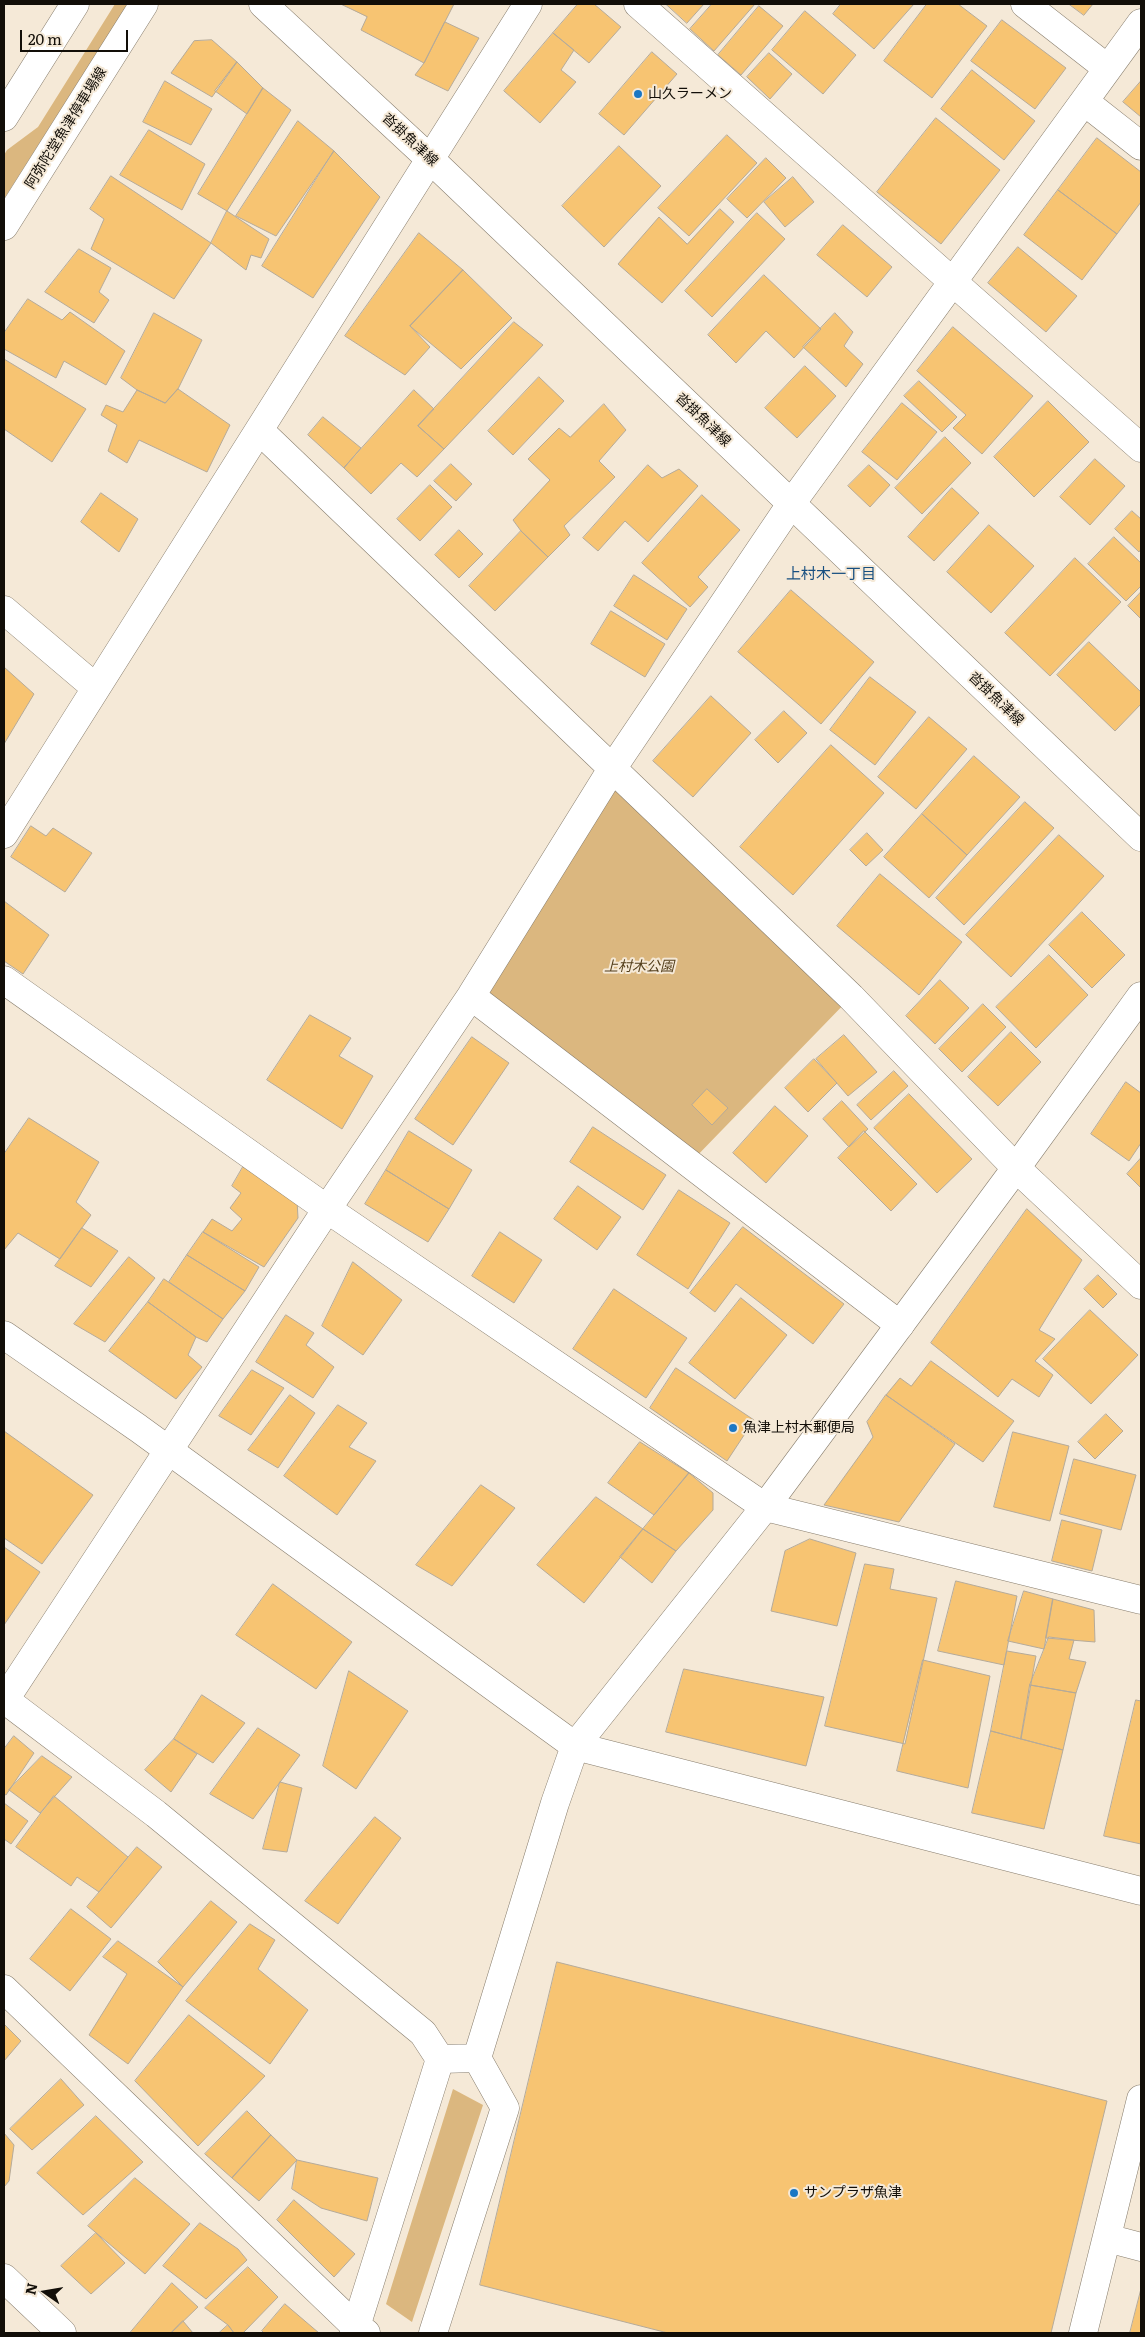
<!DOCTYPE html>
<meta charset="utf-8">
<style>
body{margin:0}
#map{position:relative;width:1145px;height:2337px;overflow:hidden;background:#f5e9d7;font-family:Literata,serif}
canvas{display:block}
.frame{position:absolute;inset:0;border:5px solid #120e08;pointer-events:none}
.north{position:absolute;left:20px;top:2267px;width:50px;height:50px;-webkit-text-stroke:4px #f5e9d7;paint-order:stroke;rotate:283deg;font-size:14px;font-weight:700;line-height:20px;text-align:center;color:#120e08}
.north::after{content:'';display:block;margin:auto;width:18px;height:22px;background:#120e08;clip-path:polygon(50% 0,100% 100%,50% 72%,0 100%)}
.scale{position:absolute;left:20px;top:30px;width:108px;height:22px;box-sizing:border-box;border:2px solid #120e08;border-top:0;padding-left:6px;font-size:15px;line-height:18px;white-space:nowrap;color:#120e08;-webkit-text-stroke:4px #f5e9d7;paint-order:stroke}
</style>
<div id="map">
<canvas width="1145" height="2337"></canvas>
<div class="frame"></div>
<div class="north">N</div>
<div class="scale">20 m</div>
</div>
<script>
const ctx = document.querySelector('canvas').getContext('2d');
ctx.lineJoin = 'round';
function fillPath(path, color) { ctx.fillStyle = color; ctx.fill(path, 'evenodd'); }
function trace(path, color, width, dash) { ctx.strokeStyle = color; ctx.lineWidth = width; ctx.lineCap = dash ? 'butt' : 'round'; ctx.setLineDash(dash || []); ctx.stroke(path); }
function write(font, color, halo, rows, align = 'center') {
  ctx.font = font + ' Literata,"Noto Sans JP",serif'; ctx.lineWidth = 4; ctx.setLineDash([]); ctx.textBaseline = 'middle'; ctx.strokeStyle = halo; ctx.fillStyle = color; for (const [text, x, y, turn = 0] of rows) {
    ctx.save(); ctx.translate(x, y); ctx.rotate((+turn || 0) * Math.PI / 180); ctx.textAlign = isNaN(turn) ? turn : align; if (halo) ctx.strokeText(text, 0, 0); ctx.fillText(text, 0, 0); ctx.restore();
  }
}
fillPath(new Path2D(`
 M115,4H128L4,199V155L7,150L38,127Z
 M612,769L851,997L691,1162L471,996Z
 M453,2089L483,2105L412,2322L386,2304Z`), '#dbb77f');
const building = new Path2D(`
 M341,4H454L424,63L361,30L367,17Z
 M578,4H594L621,27L589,63L553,33Z
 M666,4H704L687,23Z
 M712,4H755L714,51L690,29Z
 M841,4H914L874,49L833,14Z
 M927,4H958L987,26L932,98L884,61Z
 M1069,4H1093L1084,15Z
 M759,6L783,26L741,75L718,55Z
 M805,11L856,55L823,94L772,50Z
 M1002,20L1066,68L1035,109L971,61Z
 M445,22L479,38L448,91L415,75L424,63Z
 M553,33L574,50L561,70L576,82L540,123L504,91Z
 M212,40L237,62L212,97L171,73L194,41Z
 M652,52L677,74L624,135L599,114Z
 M769,53L792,74L770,99L747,77Z
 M237,62L263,88L247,114L215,91Z
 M972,70L1035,121L1004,160L941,109Z
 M165,81L212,109L191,145L143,122Z
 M1141,81V117L1123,102Z
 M263,88L291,110L227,211L198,194Z
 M936,118L1000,170L941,244L877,192Z
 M298,121L334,151L276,236L236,216Z
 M149,130L205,164L182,210L120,175Z
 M727,135L757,163L689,236L658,208Z
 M1097,138L1141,172V202L1117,234L1058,190Z
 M619,146L661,186L604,247L562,206Z
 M334,151L380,197L313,298L262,266Z
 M766,158L786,178L747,218L727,199Z
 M111,176L211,243L174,299L91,249L104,219L90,209Z
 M793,177L814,202L785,227L764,202Z
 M1058,190L1117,234L1082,280L1024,235Z
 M720,209L734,222L662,303L618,264L659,217L687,244Z
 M227,211L269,239L261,258L251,255L246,270L211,243Z
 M757,213L785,239L712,317L685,291Z
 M843,225L892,267L867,297L817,255Z
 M419,233L463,270L410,326L430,347L405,375L345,336Z
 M1018,247L1077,296L1046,332L988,283Z
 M79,249L111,268L99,292L109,300L94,323L45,292Z
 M463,270L512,318L461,369L410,326Z
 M764,275L821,329L794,358L766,331L736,363L708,335Z
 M28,299L62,320L70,312L125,351L106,385L64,361L56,378L4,349V333Z
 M154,313L202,340L178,389L165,403L137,390L121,378Z
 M835,313L853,332L844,346L863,364L846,387L803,347Z
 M514,322L543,345L444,449L418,426Z
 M953,327L1033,396L982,454L953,428L966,415L917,371Z
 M4,359L86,409L52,462L4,429Z
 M805,366L836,396L797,438L765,408Z
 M539,377L564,401L513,455L488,431Z
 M919,381L957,417L942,432L904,396Z
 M178,389L230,425L207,472L139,440L127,463L108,451L117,425L101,415L106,405L123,412L137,390L165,403Z
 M414,390L434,409L418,426L444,449L417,477L401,463L371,494L344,468Z
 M1048,401L1089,442L1034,497L994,457Z
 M902,403L937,432L897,480L862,452Z
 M604,404L626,430L599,461L615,477L564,526L570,535L548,557L521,531L513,520L550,480L528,459L559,428L570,437Z
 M323,417L361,448L344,468L308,435Z
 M945,437L971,463L922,514L895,488Z
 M1095,459L1125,486L1090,525L1060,497Z
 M451,464L472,484L456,501L434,481Z
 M648,465L662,478L679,469L698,486L648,542L625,521L598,551L583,538Z
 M869,465L890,485L870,507L848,486Z
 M430,485L452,507L420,541L397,519Z
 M952,488L979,513L934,561L908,537Z
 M101,493L138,519L119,552L81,522Z
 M702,495L740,530L698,577L708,587L690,607L642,563Z
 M1132,511L1141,519V549L1139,552L1115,529Z
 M989,525L1034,566L991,613L947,572Z
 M459,530L483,554L459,578L435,555Z
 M521,531L548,557L495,611L469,586Z
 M1114,537L1141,563V586L1126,601L1088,564Z
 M1075,558L1121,602L1050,676L1005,633Z
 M634,575L687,609L667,640L614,606Z
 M791,590L874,662L821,724L738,652Z
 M1141,592V619L1128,606Z
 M611,611L665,644L645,677L591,644Z
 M1089,642L1141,692V704L1115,731L1057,675Z
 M4,667L34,694L4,744Z
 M870,677L916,712L875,765L830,730Z
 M711,696L751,733L693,797L653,761Z
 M784,711L807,733L778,763L755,740Z
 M929,717L967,749L916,809L878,777Z
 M831,745L884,793L793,895L740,847Z
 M974,756L1020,797L967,855L922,814Z
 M1025,802L1054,828L964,925L936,898Z
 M922,814L967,855L929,898L884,857Z
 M31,826L46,836L53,828L92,853L65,892L11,857Z
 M867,833L883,850L866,866L850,850Z
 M1059,835L1104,876L1011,977L966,935Z
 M880,874L962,942L919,995L837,926Z
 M4,901L49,935L23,974L4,961Z
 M1082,912L1125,955L1092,988L1049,945Z
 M1049,955L1088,995L1036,1048L996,1007Z
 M940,980L969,1008L935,1044L906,1016Z
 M983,1004L1006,1027L962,1072L939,1049Z
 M310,1015L351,1038L339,1056L373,1076L342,1129L267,1080Z
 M1011,1032L1041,1062L998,1106L968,1077Z
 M844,1035L877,1072L848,1096L816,1059Z
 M472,1037L509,1063L453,1145L415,1119Z
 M814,1059L837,1083L808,1112L785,1088Z
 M894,1071L908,1086L871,1120L857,1105Z
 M1126,1082L1141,1093V1143L1129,1161L1091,1134Z
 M707,1089L728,1108L712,1125L692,1105Z
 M909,1094L972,1159L937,1193L874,1128Z
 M842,1101L868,1129L849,1147L823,1119Z
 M775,1106L808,1136L766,1183L733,1153Z
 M29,1118L99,1162L76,1202L91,1215L60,1259L18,1233L4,1250V1154Z
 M593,1127L666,1175L643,1210L570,1162Z
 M409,1131L472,1170L449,1209L386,1170Z
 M864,1131L917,1184L891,1211L838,1158Z
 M1141,1158V1188L1127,1174Z
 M243,1167L297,1200L298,1218L264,1267L203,1232L212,1219L232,1231L242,1219L230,1208L241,1193L232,1186Z
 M386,1170L449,1209L428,1242L365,1204Z
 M578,1186L621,1217L597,1250L554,1219Z
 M679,1190L730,1223L688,1289L637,1255Z
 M1027,1209L1082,1260L1039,1330L1055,1339L1035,1361L1053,1375L1039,1397L1012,1379L998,1397L931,1343Z
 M743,1227L844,1304L813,1344L736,1284L715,1312L690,1293Z
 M82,1228L118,1251L91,1287L55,1266Z
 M203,1232L259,1267L245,1291L187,1255Z
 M500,1232L542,1260L514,1303L472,1276Z
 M187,1255L245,1291L223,1319L169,1282Z
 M129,1257L155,1278L105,1342L74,1324Z
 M353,1262L402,1300L363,1355L322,1326Z
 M1098,1275L1117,1294L1103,1308L1084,1289Z
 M164,1279L223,1319L207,1342L196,1337L148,1302Z
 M614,1289L687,1338L646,1398L573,1349Z
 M741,1298L787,1335L735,1399L689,1363Z
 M148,1302L196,1337L188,1355L202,1367L176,1399L109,1351Z
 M1090,1310L1138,1355L1091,1404L1043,1359Z
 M286,1315L314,1333L306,1345L334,1367L313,1398L256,1362Z
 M931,1361L1014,1421L983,1462L886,1395L900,1378L911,1386Z
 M676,1368L754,1420L727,1461L650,1408Z
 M252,1370L284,1388L251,1435L219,1416Z
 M290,1395L315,1413L278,1468L248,1450Z
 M886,1395L955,1444L899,1522L824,1505L873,1437L867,1422Z
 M338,1405L367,1423L349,1447L376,1461L337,1515L284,1476Z
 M1106,1414L1123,1431L1095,1459L1078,1442Z
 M4,1431L93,1495L42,1564L4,1538Z
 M1013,1432L1069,1446L1050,1521L994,1507Z
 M640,1442L689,1473L654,1515L608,1483Z
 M1074,1459L1136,1475L1121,1530L1060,1514Z
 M689,1473L713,1493V1510L676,1551L643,1529Z
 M481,1485L515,1508L452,1586L416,1565Z
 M596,1497L643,1529L584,1603L537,1565Z
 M1062,1520L1102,1530L1092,1571L1052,1561Z
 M643,1529L676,1551L652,1583L620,1557Z
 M810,1539L856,1553L837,1626L771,1611L785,1551Z
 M4,1547L40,1572L4,1625Z
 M865,1564L894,1569L890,1589L937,1598L905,1744L825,1726Z
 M956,1581L1017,1596L1004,1665L938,1651Z
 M273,1584L352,1642L316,1689L236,1635Z
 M1024,1591L1053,1599L1044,1649L1008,1641Z
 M1053,1599L1094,1610L1095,1642L1046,1638Z
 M1049,1637L1074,1640L1069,1659L1086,1662L1076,1693L1030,1685Z
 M1007,1651L1036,1656L1021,1739L991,1731Z
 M923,1660L990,1676L968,1788L897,1771Z
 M684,1669L824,1697L806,1766L666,1732Z
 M349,1671L408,1711L356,1789L323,1766Z
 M1030,1685L1076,1693L1063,1750L1021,1739Z
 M202,1695L245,1723L213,1763L174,1739Z
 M1136,1700L1141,1701V1844L1104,1836Z
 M258,1728L300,1755L253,1819L210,1794Z
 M991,1731L1063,1750L1044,1829L972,1813Z
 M14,1736L34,1753L6,1795L4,1794V1749Z
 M174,1739L197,1754L171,1792L145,1770Z
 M42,1756L72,1777L40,1813L9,1790Z
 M280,1782L302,1788L287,1852L263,1849Z
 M54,1796L128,1857L99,1892L77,1877L71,1886L16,1847Z
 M4,1803L28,1821L11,1844L4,1839Z
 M375,1817L401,1838L338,1924L305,1901Z
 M137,1847L162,1867L111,1928L87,1907Z
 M211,1901L237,1922L183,1987L158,1962Z
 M71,1909L111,1939L70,1991L30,1959Z
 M250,1924L275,1940L258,1969L308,2010L270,2064L186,2001Z
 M118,1941L183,1987L128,2064L89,2035L127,1974L103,1957Z
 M557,1962L1107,2101L1051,2333H668L480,2285Z
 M189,2015L265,2076L198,2146L135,2081Z
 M4,2024L21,2041L4,2061Z
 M61,2079L84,2105L32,2150L10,2129Z
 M247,2111L271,2135L232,2178L205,2154Z
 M96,2116L143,2162L83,2215L37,2173Z
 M4,2133L14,2145L9,2181L4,2187Z
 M271,2135L297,2160L259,2201L232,2178Z
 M297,2160L378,2178L367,2221L321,2208L292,2189Z
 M135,2178L190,2224L145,2274L88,2226Z
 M294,2200L355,2254L334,2277L277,2220Z
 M200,2223L238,2249L247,2260L206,2299L163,2266Z
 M96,2233L125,2263L91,2294L61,2266Z
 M248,2267L278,2297L243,2333H234L228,2325L205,2308Z
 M172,2283L198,2307L171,2333H130Z
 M1141,2289V2333H1130Z
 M285,2304L319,2333H264L262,2331Z
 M183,2321L193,2333H171Z
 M228,2325L234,2333H219Z`);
fillPath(building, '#f7c472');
trace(building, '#b5aa99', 1);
const minor = new Path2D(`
 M638,4L1141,448
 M1025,4L1107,68
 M1085,102L1141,146
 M259,430L851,997L1016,1168L1141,1285
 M4,610L96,688
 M4,834L528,4
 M4,980L327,1209L765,1507L1141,1600
 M471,996L900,1325
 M4,1699L156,1814L423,2033L440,2059
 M4,1701L327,1209L471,996L612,769L791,504L1141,23
 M4,1989L356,2327L366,2333
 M1107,2238L1141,2247
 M1083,2333L1141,2099`);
const tertiary = new Path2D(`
 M4,1335L138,1428L575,1746L1141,1891
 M354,2333L440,2059L477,2058
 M433,2333L505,2108L477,2058L555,1803L575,1746L765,1507L1016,1168L1141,996`);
const secondary = new Path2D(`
 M263,4L430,159L1141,837
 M4,117L75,4
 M4,226L144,4
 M4,2278L62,2333`);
trace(minor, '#887e6e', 29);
trace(tertiary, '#887e6e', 29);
trace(secondary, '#887e6e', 29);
trace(minor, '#fff', 28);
trace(tertiary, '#fff', 28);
trace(secondary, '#fff', 28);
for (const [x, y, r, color] of [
 [638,94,5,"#1b77c4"],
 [733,1428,5,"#1b77c4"],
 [794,2193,5,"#1b77c4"]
]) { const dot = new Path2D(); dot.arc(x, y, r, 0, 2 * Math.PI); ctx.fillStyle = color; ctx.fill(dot); trace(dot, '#f5e9d7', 2); }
write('14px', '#120e08', '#f5e9d7', [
 ["山久ラーメン",648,94],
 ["魚津上村木郵便局",743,1428],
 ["サンプラザ魚津",804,2193]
], 'left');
write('14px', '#120e08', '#f5e9d7', [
 ["阿弥陀堂魚津停車場線",66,128,-58],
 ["沓掛魚津線",410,140,43],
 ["沓掛魚津線",703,420,44],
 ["沓掛魚津線",996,699,44]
]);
write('italic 14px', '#523d1a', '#f5e9d7', [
 ["上村木公園",639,967]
]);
write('15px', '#174f80', '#f5e9d7', [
 ["上村木一丁目",831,575]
]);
</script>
